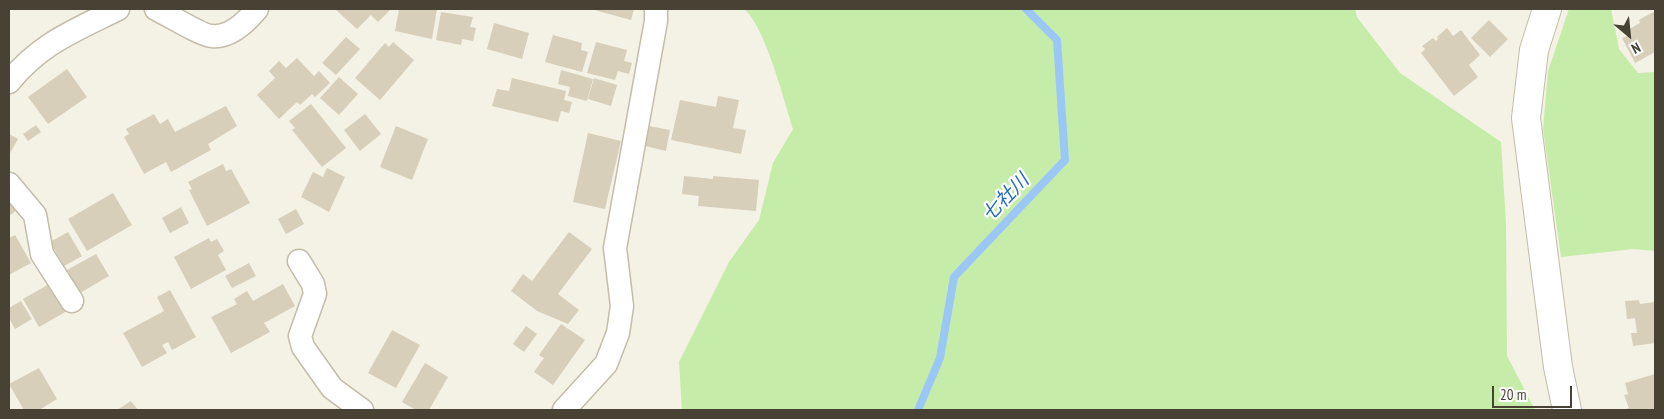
<!DOCTYPE html>
<meta charset="utf-8">
<style>
body{margin:0}
#map{position:relative;width:1664px;height:419px;overflow:hidden;background:#f4f1e5;font-family:"PT Sans Narrow",sans-serif}
canvas{display:block}
.frame{position:absolute;inset:0;border:10px solid #474234;pointer-events:none}
.north{position:absolute;left:1604px;top:10px;width:50px;height:50px;-webkit-text-stroke:4px #fff;paint-order:stroke;rotate:152deg;font-size:14px;font-weight:700;line-height:20px;text-align:center;color:#474234}
.north::after{content:'';display:block;margin:auto;width:18px;height:22px;background:#474234;clip-path:polygon(50% 0,100% 100%,50% 72%,0 100%)}
.scale{position:absolute;left:1492px;top:386px;width:80px;height:22px;box-sizing:border-box;border:2px solid #474234;border-top:0;padding-left:6px;font-size:15px;line-height:18px;white-space:nowrap;color:#474234;-webkit-text-stroke:4px #fff;paint-order:stroke}
</style>
<div id="map">
<canvas width="1664" height="419"></canvas>
<div class="frame"></div>
<div class="north">N</div>
<div class="scale">20 m</div>
</div>
<script>
const ctx = document.querySelector('canvas').getContext('2d');
ctx.lineJoin = 'round';
function fillPath(path, color) { ctx.fillStyle = color; ctx.fill(path, 'evenodd'); }
function trace(path, color, width, dash) { ctx.strokeStyle = color; ctx.lineWidth = width; ctx.lineCap = dash ? 'butt' : 'round'; ctx.setLineDash(dash || []); ctx.stroke(path); }
function write(font, color, halo, rows, align = 'center') {
  ctx.font = font + ' "PT Sans Narrow","Noto Sans JP",sans-serif'; ctx.lineWidth = 4.5; ctx.setLineDash([]); ctx.textBaseline = 'middle'; ctx.strokeStyle = halo; ctx.fillStyle = color; for (const [text, x, y, turn = 0] of rows) {
    ctx.save(); ctx.translate(x, y); ctx.rotate((+turn || 0) * Math.PI / 180); ctx.textAlign = isNaN(turn) ? turn : align; if (halo) ctx.strokeText(text, 0, 0); ctx.fillText(text, 0, 0); ctx.restore();
  }
}
fillPath(new Path2D(`
 M744,9H1355L1357,17L1400,73L1501,142L1506,224L1507,356L1535,410H682L679,362L729,262L759,220L773,163L793,129C784,100 765,26 744,9Z
 M1569,9H1611L1619,49L1638,73L1655,72V251L1634,249L1561,257L1543,129L1548,71Z`), '#c6eca9');
trace(new Path2D(`
 M918,410L940,358L954,277L1065,160L1057,40L1026,9`), '#9bc7f7', 8);
fillPath(new Path2D(`
 M335,9H391L378,22L371,15L357,29Z
 M399,9H437L432,39L395,31Z
 M591,9H634L631,20Z
 M1655,11V52L1635,63L1622,38L1629,35L1626,31L1640,23L1639,20Z
 M441,12L473,17L470,27L476,28L473,41L462,39L461,45L436,40Z
 M1489,20L1508,39L1490,57L1471,38Z
 M494,23L529,33L522,59L487,49Z
 M1447,28L1453,36L1461,30L1480,55L1469,65L1478,77L1454,96L1421,53L1425,49L1422,46L1433,38L1436,41L1438,39L1437,37Z
 M553,35L582,43L581,50L588,52L582,72L545,62Z
 M346,37L360,49L336,75L322,63Z
 M393,42L414,60L380,100L355,78L385,43L389,47Z
 M596,42L627,50L624,61L632,63L629,74L618,71L615,80L587,73Z
 M297,58L314,76L319,71L330,83L315,97L312,94L300,105L297,102L279,119L257,95L275,78L269,71L279,61L286,68Z
 M67,69L87,97L48,124L28,97Z
 M561,70L593,79L587,101L568,96L570,87L558,84Z
 M339,77L358,94L339,115L320,98Z
 M512,78L566,91L564,100L572,102L569,113L561,111L558,122L492,106L497,89L509,91Z
 M594,78L617,85L611,106L588,99Z
 M718,96L739,100L733,128L746,130L741,154L671,140L680,100L716,107Z
 M311,104L346,148L322,167L292,130L295,128L289,121Z
 M226,106L237,126L208,144L211,150L171,172L166,162L144,174L124,137L129,134L126,129L154,114L160,124L168,119L175,132Z
 M365,114L381,134L360,151L344,130Z
 M36,125L41,132L28,141L23,134Z
 M396,126L428,139L412,180L380,167Z
 M649,126L670,130L666,151L645,146Z
 M588,133L621,141L605,209L573,202Z
 M9,134L18,139L9,155Z
 M223,164L226,171L231,169L250,203L207,226L189,190L192,189L188,182Z
 M327,168L345,177L329,212L301,197L313,172L323,177Z
 M684,176L713,179V176L759,180L756,211L698,206L699,196L682,194Z
 M113,193L132,225L87,251L68,219Z
 M9,200L16,211L9,216Z
 M181,207L189,223L170,233L162,218Z
 M296,209L304,224L286,234L278,219Z
 M68,232L82,256L64,266L50,242Z
 M569,232L592,249L558,294L579,310L568,324L537,311L511,291L523,274L532,281Z
 M15,235L31,263L9,275V238Z
 M209,238L211,242L217,239L224,251L218,255L226,270L191,289L174,257Z
 M96,254L109,276L80,293L67,270Z
 M249,263L256,276L232,288L225,276Z
 M51,283L67,311L39,327L23,299Z
 M283,284L295,306L264,323L270,332L231,353L211,317L237,304L234,299L247,291L253,301Z
 M170,290L196,337L172,350L168,342L162,345L167,353L142,367L123,333L164,311L157,297Z
 M1639,300L1640,304L1655,302V343L1633,346L1631,333H1637L1635,318L1627,319L1625,301Z
 M21,301L32,319L15,329L9,318V308Z
 M561,324L585,340L553,385L534,372L544,358L539,355Z
 M526,326L537,334L524,352L513,344Z
 M392,330L420,345L396,388L368,373Z
 M425,363L448,377L429,410H416L402,402Z
 M39,368L57,399L39,410H24L9,384Z
 M1655,374V410H1623L1629,408L1624,395L1628,394L1625,383Z
 M131,401L138,410H117Z`), '#d7cfb9');
const minor = new Path2D(`
 M156,9C167,14 202,36 212,36C230,38 247,21 257,9
 M9,82C41,43 74,31 118,9
 M9,184L35,215L42,254L72,301
 M299,261L313,284L315,294L300,336L303,347L332,388L362,410
 M564,410L606,364L618,333L622,306L615,248L656,21V9`);
const tertiary = new Path2D(`
 M1547,9L1534,50L1526,118L1558,367L1567,410`);
trace(minor, '#c3bda9', 25);
trace(tertiary, '#c3bda9', 30);
trace(minor, '#fff', 22);
trace(tertiary, '#fff', 28);
write('italic 19px', '#236abd', '#fff', [
 ["七社川",1006,198,-46]
]);
</script>
